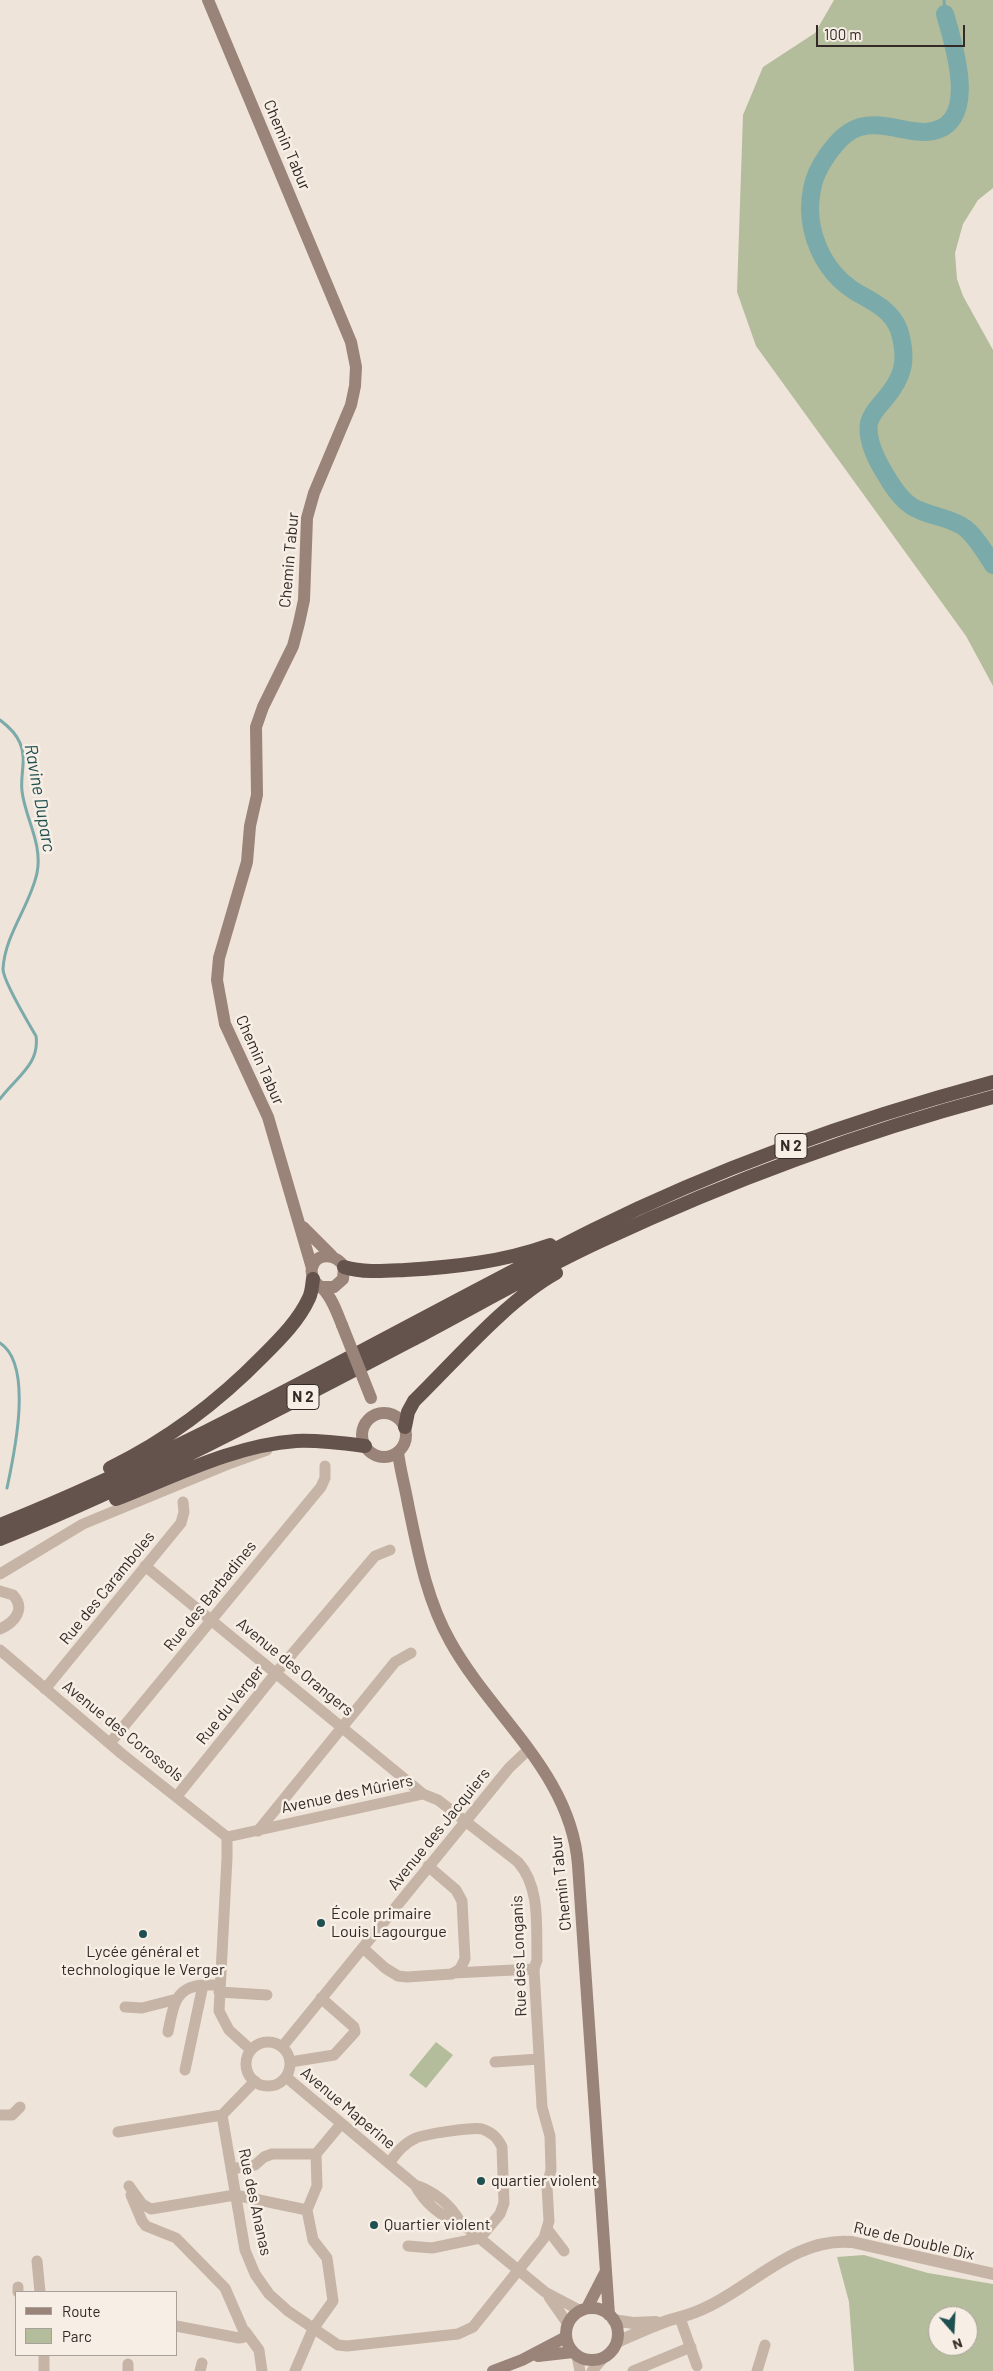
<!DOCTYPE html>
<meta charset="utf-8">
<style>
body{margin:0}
#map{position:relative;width:993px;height:2371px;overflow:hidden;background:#efe4d9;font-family:Barlow,sans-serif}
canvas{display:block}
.legend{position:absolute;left:15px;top:2291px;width:162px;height:65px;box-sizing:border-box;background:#f7eee5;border:1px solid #a9a099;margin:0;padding:6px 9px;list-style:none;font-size:15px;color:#332a27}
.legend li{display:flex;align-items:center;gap:10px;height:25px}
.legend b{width:25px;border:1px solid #a9a099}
.north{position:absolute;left:928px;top:2306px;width:50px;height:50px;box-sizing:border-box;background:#f7eee5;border:1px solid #a9a099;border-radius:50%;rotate:161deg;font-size:14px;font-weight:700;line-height:20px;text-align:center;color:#332a27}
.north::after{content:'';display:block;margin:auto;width:18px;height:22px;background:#1f5051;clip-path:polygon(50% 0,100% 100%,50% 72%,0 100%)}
.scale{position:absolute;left:816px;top:25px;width:149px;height:22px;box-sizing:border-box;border:2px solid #332a27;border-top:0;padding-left:6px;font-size:15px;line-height:18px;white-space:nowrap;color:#332a27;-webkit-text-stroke:4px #f7eee5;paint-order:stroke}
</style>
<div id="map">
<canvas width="993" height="2371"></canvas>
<ul class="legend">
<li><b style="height:6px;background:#9a8378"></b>Route</li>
<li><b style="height:14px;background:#b3bd9b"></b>Parc</li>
</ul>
<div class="north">N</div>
<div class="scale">100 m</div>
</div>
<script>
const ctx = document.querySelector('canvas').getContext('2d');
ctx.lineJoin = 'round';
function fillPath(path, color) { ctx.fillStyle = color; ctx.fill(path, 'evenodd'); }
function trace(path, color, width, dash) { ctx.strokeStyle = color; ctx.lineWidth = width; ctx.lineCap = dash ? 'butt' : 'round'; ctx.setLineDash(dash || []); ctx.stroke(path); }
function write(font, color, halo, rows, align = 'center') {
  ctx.font = font + ' Barlow,sans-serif'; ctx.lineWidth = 5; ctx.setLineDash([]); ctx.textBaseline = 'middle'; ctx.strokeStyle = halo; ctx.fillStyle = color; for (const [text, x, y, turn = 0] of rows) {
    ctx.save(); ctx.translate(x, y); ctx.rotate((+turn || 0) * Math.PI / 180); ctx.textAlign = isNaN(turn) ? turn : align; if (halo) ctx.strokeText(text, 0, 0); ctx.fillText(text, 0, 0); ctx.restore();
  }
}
fillPath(new Path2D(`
 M834,0H993V188L978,200L963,224L955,253L957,279L963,296L993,350V686L966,636L756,346L737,292L743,115L763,67L815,33Z
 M436,2042L453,2055L426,2088L409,2075Z
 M864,2255L928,2273L993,2284V2371H854L849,2302L837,2257ZM938,2316H968V2346H938Z`), '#b3bd9b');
trace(new Path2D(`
 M944,0L945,14
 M0,720C8,726 16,733 20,743C27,758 20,775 22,791C25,818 43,844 37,873C30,906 5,934 3,969C3,981 29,1024 36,1036C40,1065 15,1078 0,1099
 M0,1343C34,1365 14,1455 7,1488`), '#7baaaa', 3);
trace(new Path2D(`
 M945,14C954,45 982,130 925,132C903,132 882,121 860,127C845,132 837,142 828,154C821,164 814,177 812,189C804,229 822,271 856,292C873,302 892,310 899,330C908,359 904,377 884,400C878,407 871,414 869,423C866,440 878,463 887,477C894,489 905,505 919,510C934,517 951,518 965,528C977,538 985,552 993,565`), '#7baaaa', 18);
trace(new Path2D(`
 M145,1566L423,1794
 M0,1574L83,1524L231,1463L267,1450
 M0,1591L13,1595C26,1609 15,1622 0,1629
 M0,1650L122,1754L227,1837
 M45,1689L181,1523L184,1512L183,1502
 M110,1743L321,1487L325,1478V1466
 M177,1796L276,1673L375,1556L390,1550
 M258,1831L395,1662L411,1653
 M227,1837V1858L219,2011L229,2030L251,2050
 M363,1948L385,1968L398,1976L407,1977L452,1974L460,1969L465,1959L462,1901L456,1890L428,1866
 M453,1973L534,1969
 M219,1992L267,1995
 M125,2007L142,2008L177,1999
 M168,2032C173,2008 174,1987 203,1985
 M246 2064a22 22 0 1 1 44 0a22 22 0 1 1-44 0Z
 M282,2047L509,1768L528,1750
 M290,2062L334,2055L355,2032L354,2027L321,1998
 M495,2062L539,2059
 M185,2070L203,1985H220
 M286,2077L415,2185C433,2191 451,2204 460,2222L545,2292L581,2311
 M0,2115H12L20,2107
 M222,2115L245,2250L255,2274L269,2294L288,2311L338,2345L347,2346L458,2334L473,2327L544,2238L549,2221L547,2186L551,2170L550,2136L542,2107L534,1969L537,1960C536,1927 541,1888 518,1862L438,1800L423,1794L227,1837
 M118,2132L222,2115L255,2081
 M389,2163C396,2154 403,2144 414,2139C422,2134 474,2127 482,2129C492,2132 498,2138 502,2147L504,2203L500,2214L480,2238L432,2248L408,2246
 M231,2169L255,2165L264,2157L272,2154H316L341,2124
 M415,2185C424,2202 441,2218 460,2222
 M129,2186L142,2204L151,2209L235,2195L307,2210L313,2240L327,2258L333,2301L313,2329L295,2371
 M131,2195L142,2221L146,2226L176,2238L225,2288L245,2334L244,2337L239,2338L176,2326
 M307,2210L317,2186L316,2154
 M548,2230L564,2251
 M37,2261L40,2292
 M18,2287V2292
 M549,2297L568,2324
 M680,2318L697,2366
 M245,2331L259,2350L262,2371
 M44,2355V2371
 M577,2356L580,2371
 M128,2371V2364
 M200,2371L202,2363
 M592,2371L604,2357
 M633,2371L691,2347
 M757,2371L765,2345`), '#c6b4a7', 11);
trace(new Path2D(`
 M613,2320L633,2323L656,2322
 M617,2342C633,2335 650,2327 667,2321C680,2317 694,2314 707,2307C754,2285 795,2237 852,2242L993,2274`), '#c6b4a7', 12);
trace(new Path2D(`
 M208,0L351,342L356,367L355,386L351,405L314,493L307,518L304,600L299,623L293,646L263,707L256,727L257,795L250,826L247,862L219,958L217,980L225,1024L268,1117L312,1268
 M303,1227L332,1256
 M322,1287H334L343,1279L344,1267C337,1254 316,1251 312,1268C311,1272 312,1276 314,1280C316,1284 319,1285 322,1288C332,1297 337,1313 342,1325
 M362 1435a22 22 0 1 1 44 0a22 22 0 1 1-44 0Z
 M398,1452C400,1470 405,1486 408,1504C418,1551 426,1598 450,1641C492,1717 571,1773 578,1865L609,2315
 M587,2308L605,2273
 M566 2334a26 26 0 1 1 52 0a26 26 0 1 1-52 0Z
 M538,2356L573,2352
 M493,2371L522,2360L566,2337`), '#9a8378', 12);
trace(new Path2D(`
 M344,1267C364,1273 385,1271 405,1270C455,1267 502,1262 550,1245
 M405,1427L408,1412L414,1401C456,1360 506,1301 556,1273
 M110,1468C168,1440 220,1400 264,1355C281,1338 299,1320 309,1298C312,1292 312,1285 313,1279
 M116,1499C173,1477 234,1445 296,1441C320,1440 342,1443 365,1446
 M0,1525C205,1443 396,1329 593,1230C720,1167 856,1119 993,1082
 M0,1539C146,1480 284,1407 423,1334C483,1302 542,1268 603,1240C729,1181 859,1133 993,1097`), '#64524c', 14);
trace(new Path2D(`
 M342,1325L371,1398`), '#9a8378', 12);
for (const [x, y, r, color] of [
 [321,1923,5,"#1f5051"],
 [143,1934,5,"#1f5051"],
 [481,2181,5,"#1f5051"],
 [374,2225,5,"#1f5051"]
]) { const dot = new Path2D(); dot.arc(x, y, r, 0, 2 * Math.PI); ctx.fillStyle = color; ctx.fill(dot); trace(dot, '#f7eee5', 2); }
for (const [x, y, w] of [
 [791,1146,32],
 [303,1397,32]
]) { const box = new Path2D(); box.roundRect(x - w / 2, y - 12.5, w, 25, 4); ctx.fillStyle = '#f7eee5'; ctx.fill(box); trace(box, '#332a27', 1); }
write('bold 15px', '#332a27', null, [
 ["N 2",791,1146],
 ["N 2",303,1397]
]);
write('16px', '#332a27', '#f7eee5', [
 ["Chemin Tabur",287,145,67],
 ["Chemin Tabur",289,560,-85],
 ["Chemin Tabur",260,1060,66],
 ["Rue des Caramboles",107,1588,-51],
 ["Rue des Barbadines",210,1596,-51],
 ["Avenue des Orangers",295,1667,39],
 ["Rue du Verger",230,1705,-51],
 ["Avenue des Corossols",123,1731,39],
 ["Avenue des Mûriers",347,1794,-12],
 ["Avenue des Jacquiers",439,1829,-51],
 ["Chemin Tabur",561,1883,-96],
 ["Rue des Longanis",519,1956,-92],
 ["Avenue Maperine",348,2108,40],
 ["Rue des Ananas",255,2202,78],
 ["Rue de Double Dix",914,2241,13]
]);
write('16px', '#332a27', '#f7eee5', [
 ["École primaire",331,1914],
 ["Louis Lagourgue",331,1932],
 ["Lycée général et",143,1952,"center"],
 ["technologique le Verger",143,1970,"center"],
 ["quartier violent",491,2181],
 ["Quartier violent",384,2225]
], 'left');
write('italic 18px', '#1f5051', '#f7eee5', [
 ["Ravine Duparc",40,798,80]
]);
</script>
